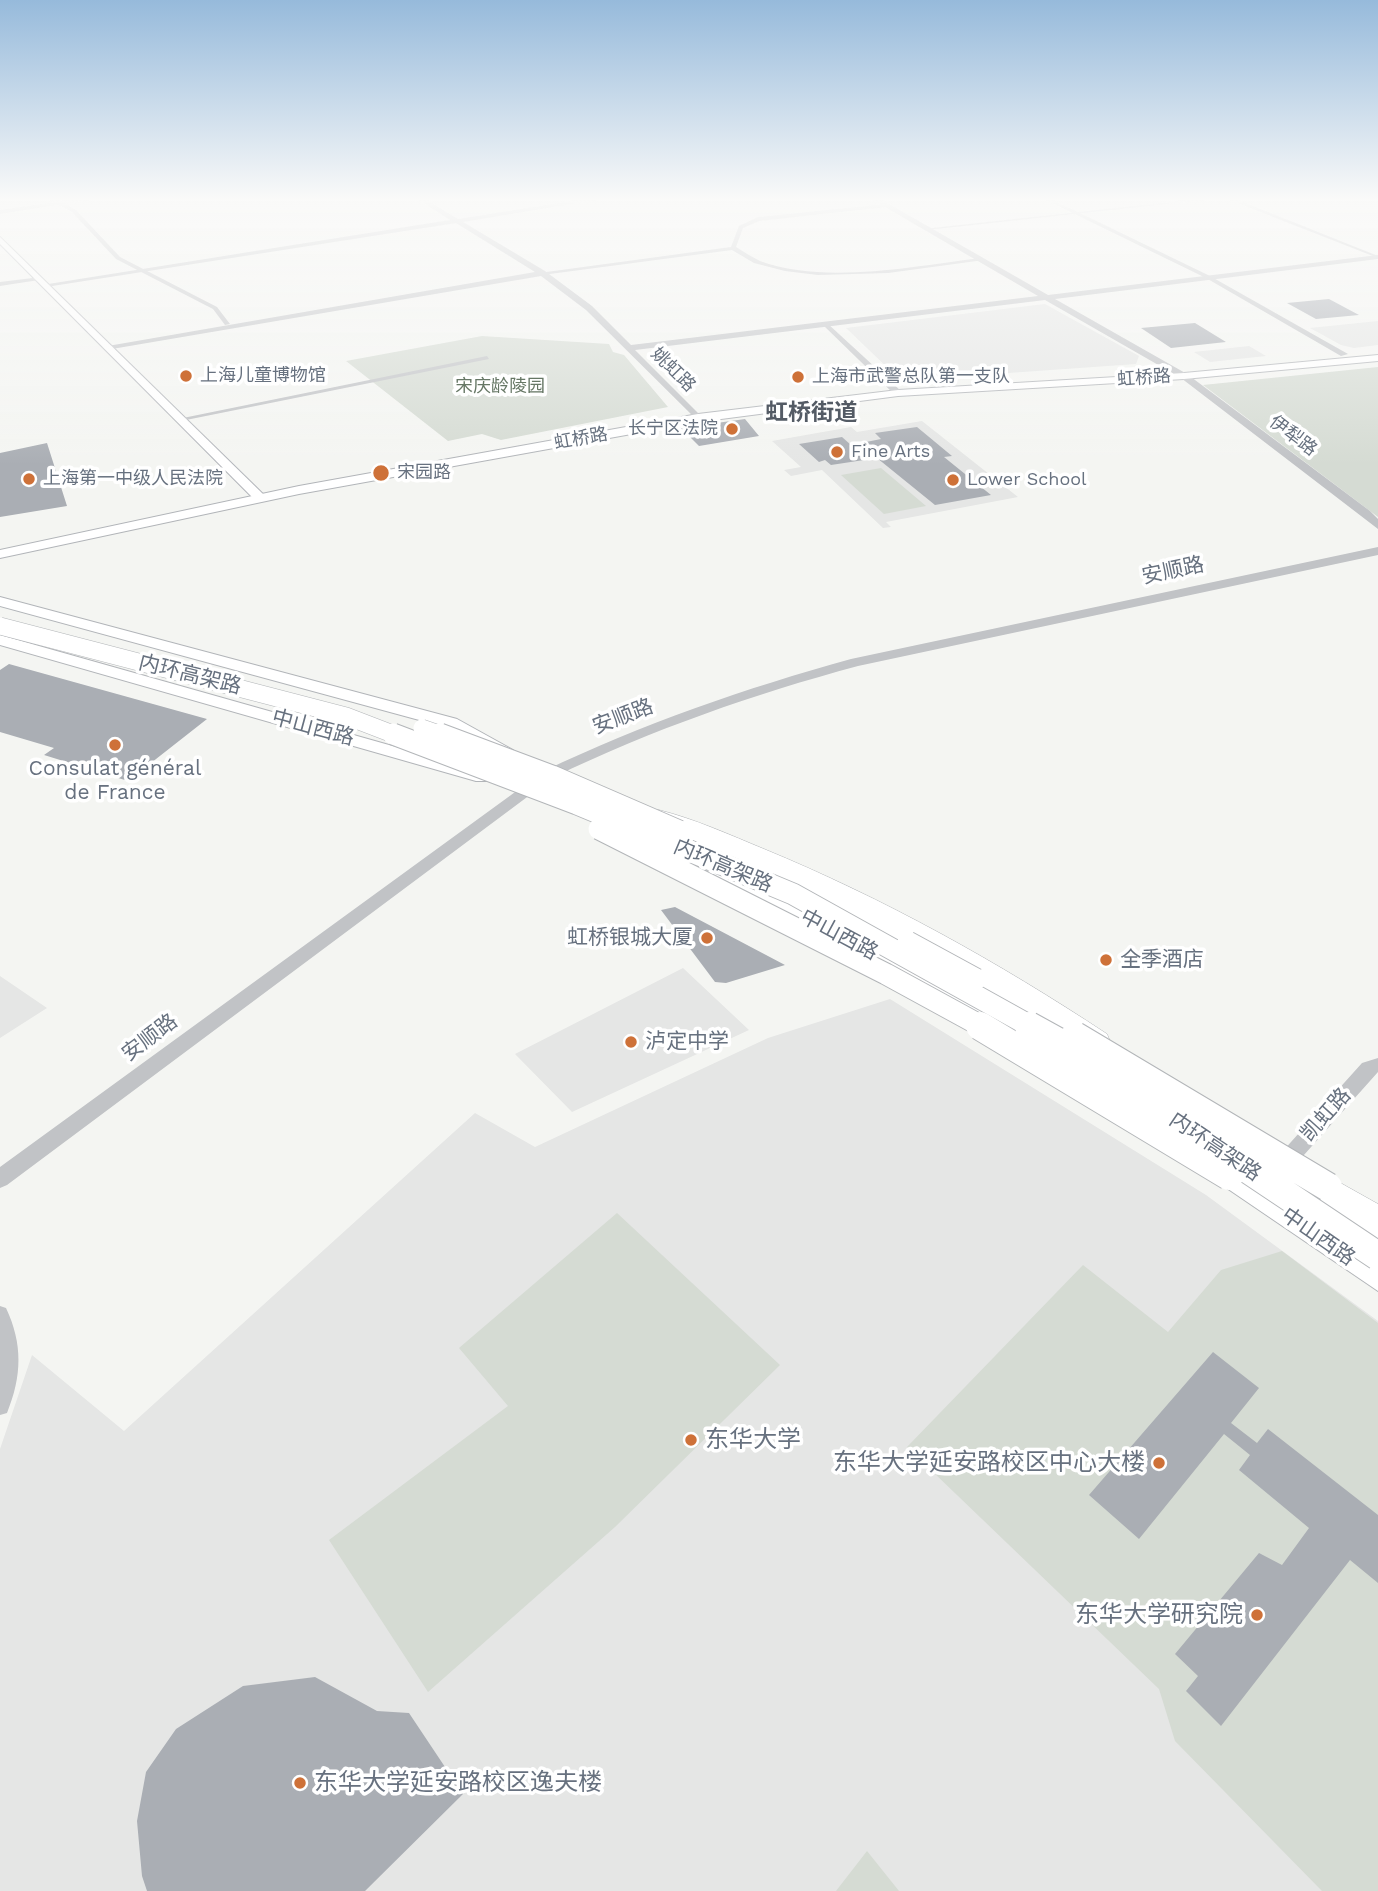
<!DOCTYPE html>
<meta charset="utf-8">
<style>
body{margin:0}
canvas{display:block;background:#f4f5f2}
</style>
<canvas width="1378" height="1891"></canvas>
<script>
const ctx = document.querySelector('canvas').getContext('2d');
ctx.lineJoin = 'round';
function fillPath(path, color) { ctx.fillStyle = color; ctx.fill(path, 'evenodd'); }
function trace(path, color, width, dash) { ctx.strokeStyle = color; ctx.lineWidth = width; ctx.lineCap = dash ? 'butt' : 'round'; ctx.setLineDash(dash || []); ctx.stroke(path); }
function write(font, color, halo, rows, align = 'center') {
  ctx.font = font + ' "Work Sans","Noto Sans SC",sans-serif'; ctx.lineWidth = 7; ctx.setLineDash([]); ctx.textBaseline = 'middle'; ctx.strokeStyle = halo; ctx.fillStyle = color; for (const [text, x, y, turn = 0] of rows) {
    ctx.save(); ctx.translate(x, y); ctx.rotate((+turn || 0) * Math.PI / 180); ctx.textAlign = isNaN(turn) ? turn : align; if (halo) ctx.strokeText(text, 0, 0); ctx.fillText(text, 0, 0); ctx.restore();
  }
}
fillPath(new Path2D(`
 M1045,304L1139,356L1136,364L909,380L892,372L846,328Z
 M1378,321V345L1354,348L1341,345L1310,328Z
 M1249,346L1266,356L1210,362L1194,352Z
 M922,421L1018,497L886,522L891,527L883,528L822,470L791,476L784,470L801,467L772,441L851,427L857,432Z
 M683,968L749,1030L572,1112L515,1054Z
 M0,976L47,1008L0,1038Z
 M890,999L1206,1195L1378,1321V1891H0V1449L32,1355L124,1431L475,1113L535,1147L768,1038Z`), '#e5e6e5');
fillPath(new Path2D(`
 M482,336L609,344L613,352L624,355L668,407L501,440L482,434L448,441L346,361Z
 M1378,367V517L1203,385Z
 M881,468L926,506L884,514L841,475Z
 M617,1213L780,1365L615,1527L428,1692L329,1540L508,1406L459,1348Z
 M1282,1251L1378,1323V1891H1322L1175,1741L1159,1689L907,1447L1083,1265L1168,1332L1221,1270Z
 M867,1851L899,1891H836Z`), '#d5dbd3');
fillPath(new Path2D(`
 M1329,299L1359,315L1316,319L1287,303Z
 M1195,323L1226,342L1171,348L1141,328Z
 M745,419L759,436L699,446L681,428Z
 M917,427L952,456L944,457L991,495L935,505L877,458L831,465L825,460L819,462L799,444L842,437L851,445L881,439L875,433Z
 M47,443L67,506L0,517V453Z
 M9,664L207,719L128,781L44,755L54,748L0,732V670Z
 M675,907L785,965L726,983L715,982L661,910Z
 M1213,1352L1259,1388L1231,1423L1257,1443L1268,1429L1378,1515V1583L1350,1560L1221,1726L1186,1691L1198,1676L1175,1654L1259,1553L1282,1565L1309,1528L1239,1470L1250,1455L1224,1434L1139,1539L1089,1495Z
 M315,1677L377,1711L409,1713L463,1794L365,1891H147L142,1876L137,1821L146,1772L176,1729L243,1686Z`), '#aaaeb4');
const secondary = new Path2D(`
 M0,237L264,495V501H256L0,244Z`);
const primary = new Path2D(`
 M1378,355V361L1184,379L898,396L698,422L299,494L0,558V550L299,486L698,414L898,390L1184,373Z
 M0,597L457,719L513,750L510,754H498L445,727L0,606Z
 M0,635L488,773L491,777L488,781H476L0,645Z
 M683,826L739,849L930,946L934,951L930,956H916L725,857L676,836L673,832L676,828Z
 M661,843L843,927L1013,1021L1016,1027L1013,1033H997L872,960L654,853L651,849Z
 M960,965L1051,1017L1054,1023L1051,1029H1035L952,978L949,973L952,968Z
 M1218,1159L1378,1264V1291L1209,1176L1206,1169L1209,1162Z
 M1286,1167L1378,1224V1249L1277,1184L1273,1177L1277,1170Z`);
const trunk = new Path2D(`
 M659,810C695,819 730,835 764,849C885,899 998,962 1107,1034L1110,1041L1107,1048L1098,1050L1089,1048C952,954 807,880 652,820L649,816L652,812Z
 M1328,1176L1378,1204V1231L1318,1195L1314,1187L1318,1179Z`);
trace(secondary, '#b3b6bb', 2);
trace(primary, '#b2b5b9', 2);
trace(trunk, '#b3b6b9', 1);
fillPath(new Path2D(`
 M1187,200H1205L926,230L924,229Z
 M487,356L489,359L181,421L178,419Z`), '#c1c3c6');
fillPath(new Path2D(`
 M50,200H58L76,210L120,257L217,307L230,324L225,325L213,309L116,259L72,212Z
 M1046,200H1053L1210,276L1348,354L1341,356L1206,278Z
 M1230,200H1238L1378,256V258Z
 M885,204L887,207L759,221L743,228L736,247C744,252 752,257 760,261C825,285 914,266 981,258L984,260L888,273L818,275L785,271L754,263L732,250L542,275L539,273L731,247L739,226L758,217Z
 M41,277L39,280L0,286V282Z
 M823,323H827L901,391V395H895L823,325Z
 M0,1306L6,1308C23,1344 22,1376 7,1413L0,1415Z`), '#c1c3c6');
fillPath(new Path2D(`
 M68,200H89L0,214V210Z
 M419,200H427L458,219L577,200H596L463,222L545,271L592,306L631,345L1038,296L873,200H882L1048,295L1378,255V259L1055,299L1187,374L1370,511L1378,519V529L1181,378L1045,300L635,350L701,416V420L698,421L586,310L541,276L106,350L102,347L535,272L456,223L46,287L42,285L450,220Z
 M1378,547V555L858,666C754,694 651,730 554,777L7,1185L0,1188V1167L544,771C642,724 746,688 851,659Z
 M1378,1058V1072L1287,1174L1280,1177L1273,1174L1270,1168L1273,1162L1362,1063Z`), '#c1c3c6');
fillPath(secondary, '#fff');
fillPath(primary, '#fff');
fillPath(trunk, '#fff');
const trunkBridgeFar2 = new Path2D(`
 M0,626L346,716L398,736
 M422,728L445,736`);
const trunkBridgeFar1 = new Path2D(`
 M393,734L577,804L793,894L1032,1027
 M440,734L552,776L679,831
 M599,829L886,974L983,1027
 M908,942L976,979`);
const trunkBridge = new Path2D(`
 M980,1026L1229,1176
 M1029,1026L1058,1042L1378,1256
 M1075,1036L1328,1187`);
trace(trunkBridgeFar2, '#b3b6b9', 18, []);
trace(trunkBridgeFar1, '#b3b6b9', 23, []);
trace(trunkBridge, '#b3b6b9', 30, []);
trace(trunkBridgeFar2, '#fff', 17);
trace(trunkBridgeFar1, '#fff', 21);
trace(trunkBridge, '#fff', 28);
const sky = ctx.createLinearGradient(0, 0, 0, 465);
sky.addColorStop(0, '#96badb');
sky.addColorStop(0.43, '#fafaf9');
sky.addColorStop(1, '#fafaf900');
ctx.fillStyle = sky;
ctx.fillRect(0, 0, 1378, 465);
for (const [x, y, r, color] of [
 [186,376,7,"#ce7138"],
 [798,377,7,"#ce7138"],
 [732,429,7,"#ce7138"],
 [837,452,7,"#ce7138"],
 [381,473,9,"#ce7138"],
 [29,479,7,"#ce7138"],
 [953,480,7,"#ce7138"],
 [115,745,7,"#ce7138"],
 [707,938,7,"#ce7138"],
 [1106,960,7,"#ce7138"],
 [631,1042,7,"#ce7138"],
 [691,1440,7,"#ce7138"],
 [1159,1463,7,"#ce7138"],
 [1257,1615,7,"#ce7138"],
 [300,1783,7,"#ce7138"]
]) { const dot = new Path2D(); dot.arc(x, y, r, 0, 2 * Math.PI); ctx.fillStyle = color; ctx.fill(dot); trace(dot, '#fff', 2.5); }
write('18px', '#67717f', '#fff', [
 ["姚虹路",673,370,45],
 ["虹桥路",1144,378,-4],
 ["伊犁路",1293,436,37],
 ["虹桥路",581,439,-10]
]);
write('18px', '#67717f', '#fff', [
 ["上海儿童博物馆",200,376],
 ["上海市武警总队第一支队",812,377],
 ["长宁区法院",718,429,"right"],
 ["Fine Arts",851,452],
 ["宋园路",397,473],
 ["上海第一中级人民法院",43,479],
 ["Lower School",967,480]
], 'left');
write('18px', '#667765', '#fff', [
 ["宋庆龄陵园",500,387]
]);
write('21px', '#67717f', '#fff', [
 ["安顺路",1173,571,-12],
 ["内环高架路",190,675,14],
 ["安顺路",623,717,-21],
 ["中山西路",313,728,15],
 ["内环高架路",723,866,23],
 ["中山西路",839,935,28],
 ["安顺路",150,1038,-37],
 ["凯虹路",1326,1115,-48],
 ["内环高架路",1215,1147,34],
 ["中山西路",1318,1237,35]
]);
write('21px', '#67717f', '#fff', [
 ["Consulat général",115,769,"center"],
 ["de France",115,793,"center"],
 ["虹桥银城大厦",693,938,"right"],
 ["全季酒店",1120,960],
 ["泸定中学",645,1042]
], 'left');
write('bold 23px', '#545b65', '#fff', [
 ["虹桥街道",811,413]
]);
write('24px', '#67717f', '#fff', [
 ["东华大学",705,1440],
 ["东华大学延安路校区中心大楼",1145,1463,"right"],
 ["东华大学研究院",1243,1615,"right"],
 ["东华大学延安路校区逸夫楼",314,1783]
], 'left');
</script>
